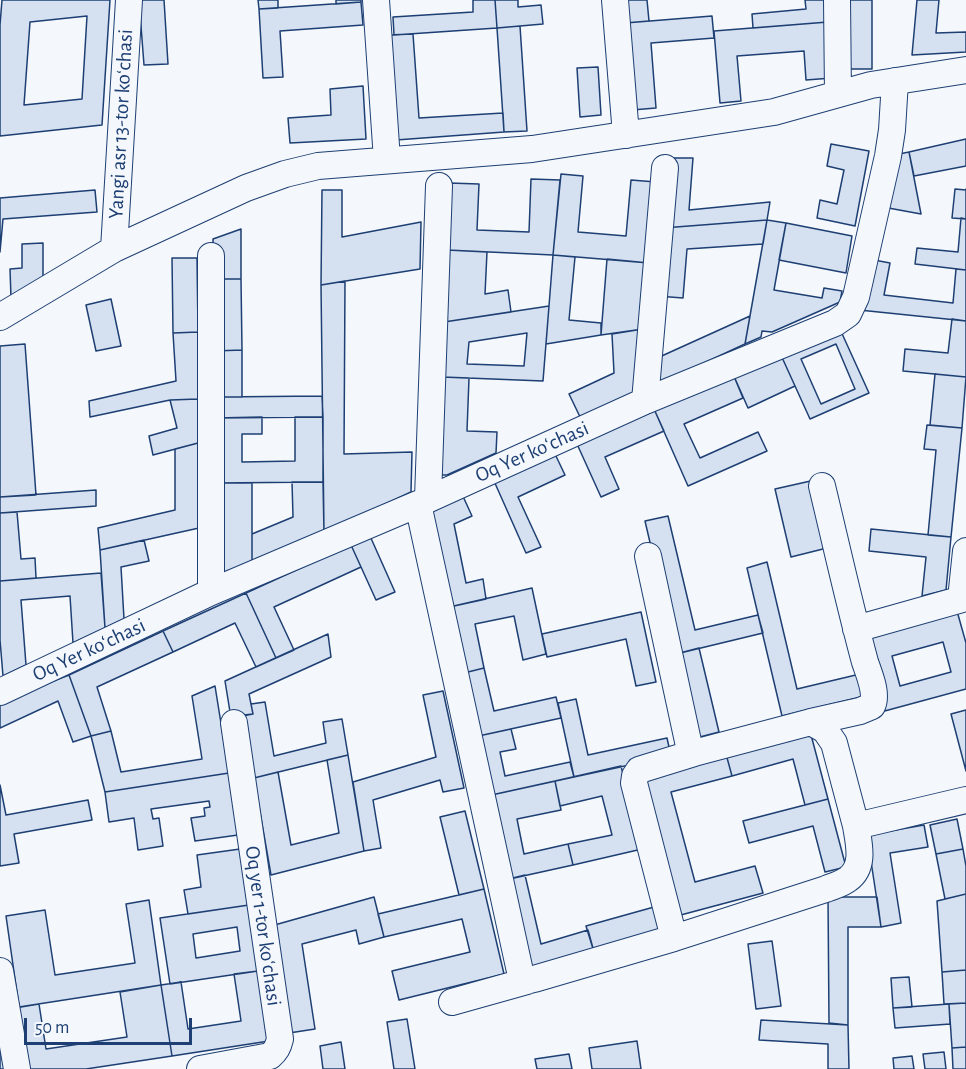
<!DOCTYPE html>
<meta charset="utf-8">
<style>
body{margin:0}
#map{position:relative;width:966px;height:1069px;overflow:hidden;background:#f4f7fb;font-family:"Alegreya Sans",sans-serif}
canvas{display:block}
.scale{position:absolute;left:24px;top:1018px;width:168px;height:27px;box-sizing:border-box;border:3px solid #1d3f73;border-top:0;padding-left:8px;font-size:18px;line-height:21px;white-space:nowrap;color:#1d3f73;-webkit-text-stroke:4px #f4f7fb;paint-order:stroke}
</style>
<div id="map">
<canvas width="966" height="1069"></canvas>
<div class="scale">50 m</div>
</div>
<script>
const ctx = document.querySelector('canvas').getContext('2d');
ctx.lineJoin = 'round';
function fillPath(path, color) { ctx.fillStyle = color; ctx.fill(path, 'evenodd'); }
function trace(path, color, width, dash) { ctx.strokeStyle = color; ctx.lineWidth = width; ctx.lineCap = dash ? 'butt' : 'round'; ctx.setLineDash(dash || []); ctx.stroke(path); }
function write(font, color, halo, rows, align = 'center') {
  ctx.font = font + ' "Alegreya Sans",sans-serif'; ctx.lineWidth = 4.5; ctx.setLineDash([]); ctx.textBaseline = 'middle'; ctx.strokeStyle = halo; ctx.fillStyle = color; for (const [text, x, y, turn = 0] of rows) {
    ctx.save(); ctx.translate(x, y); ctx.rotate((+turn || 0) * Math.PI / 180); ctx.textAlign = isNaN(turn) ? turn : align; if (halo) ctx.strokeText(text, 0, 0); ctx.fillText(text, 0, 0); ctx.restore();
  }
}
const building = new Path2D(`
 M2,0H110L102,125L0,136V25ZM87,16L82,99L24,105L30,22Z
 M139,0H164L168,64L144,65Z
 M258,0H278V8L259,9Z
 M336,0H361V2L336,4Z
 M473,0H495L497,28L394,35L393,17L473,12Z
 M495,0H518V7L541,5L543,24L497,28Z
 M623,0H647L649,21L625,23Z
 M805,0H827L828,22L753,28L752,14L806,9Z
 M848,0H872V69H849Z
 M917,0H939L936,33L966,32V52L912,55Z
 M361,2L363,25L280,31L283,77L263,78L259,9Z
 M712,16L714,38L651,43L656,108L632,110L625,23Z
 M828,22L832,78L806,80L804,51L737,56L741,101L720,103L714,31Z
 M520,26L527,131L504,132L497,28Z
 M413,34L419,118L503,113L504,132L396,140L388,35Z
 M598,67L601,115L580,117L577,68Z
 M363,86L366,139L290,143L288,118L331,115L330,89Z
 M966,139V166L914,176L909,152Z
 M831,144L869,151L855,226L817,218L820,200L837,204L844,170L827,166Z
 M909,152L921,214L883,207L894,155Z
 M669,158H693L689,210L770,202L767,220L663,228Z
 M561,174L583,176L578,232L626,236L631,180L656,182L649,263L553,255Z
 M531,179L560,180L553,255L447,250L449,183L479,184L477,230L529,232Z
 M955,189L966,190V189V219L952,218Z
 M95,190L97,212L3,219L0,252V198Z
 M322,190H342V237L421,222L420,269L321,285Z
 M961,218L966,219V270L915,264L917,248L958,252Z
 M767,220L763,244L687,249L683,298L657,296L663,228Z
 M767,220L786,223L774,290L822,298L824,288L842,291L840,302L772,332L762,331L761,337L745,344Z
 M786,223L852,236L846,273L779,260Z
 M241,229V279H213V239Z
 M43,243V284L11,298L10,269L22,268V244Z
 M447,250L487,252L485,294L508,290L511,312L444,322Z
 M553,255L575,257L569,320L601,323V335L546,344Z
 M172,258H197L198,332L173,333Z
 M607,259L649,263L643,329L601,335Z
 M869,259L890,263L884,295L953,303L956,269L966,270V321L859,310Z
 M213,279H241L242,350L214,351Z
 M345,281L344,454L412,452L411,492L324,533L321,285Z
 M111,299L121,346L96,351L86,305Z
 M549,306L543,381L442,377L444,322ZM527,333L524,366L467,364L469,342Z
 M750,316L745,344L652,387L655,359Z
 M952,319L966,321V377L903,371L905,349L948,353Z
 M839,327L869,393L810,419L780,353ZM836,344L855,389L821,404L801,359Z
 M643,329L637,396L582,421L569,394L614,373L612,334Z
 M198,332V399L170,400L90,417L89,401L176,381L173,333Z
 M25,344L36,495L0,497V346Z
 M242,350V397H215L214,351Z
 M780,353L795,386L748,408L733,374Z
 M733,374L743,398L684,424L700,458L758,432L767,451L688,486L654,409Z
 M935,374L966,377L962,428L930,425Z
 M442,377L469,378L467,431L497,432L496,453L447,475H438Z
 M322,396L323,417L215,418V397Z
 M198,399V443L153,455L149,436L177,428L170,400Z
 M654,409L664,431L605,457L619,489L601,497L577,444Z
 M262,417V434H242V462L295,461V417H323V482L215,483V418Z
 M927,425L962,428L951,537L928,535L936,450L924,449Z
 M198,443L199,528L100,550L98,528L175,510V449Z
 M555,454L565,475L518,497L541,547L526,553L494,481Z
 M815,480L831,547L791,557L775,489Z
 M292,482H323L324,533L252,564V534L293,517Z
 M215,483H252V564L216,581Z
 M96,490V506L0,513V497Z
 M461,492L472,516L454,524L466,583L483,579L486,599L445,608L424,509Z
 M17,512L21,559L35,558L36,578L0,581V513Z
 M668,516L695,630L758,615L763,633L676,654L645,521Z
 M871,529L951,537L946,590L922,596L926,557L869,551Z
 M370,536L395,592L376,600L351,545Z
 M144,540L149,561L121,567L124,619L105,628L100,550Z
 M351,545L361,567L274,607L294,650L276,658L246,593Z
 M767,562L797,689L860,674L865,696L782,716L747,568Z
 M101,573L105,628L73,643L70,596L21,600L26,665L3,676L0,640V581Z
 M532,588L546,654L523,660L514,616L475,624L484,668L460,674L445,608Z
 M246,593L276,658L256,667L235,623L173,652L163,631Z
 M957,611L966,643V689L881,712L861,638ZM943,642L951,672L900,686L892,656Z
 M641,612L656,682L636,686L626,639L547,657L542,634Z
 M163,631L173,652L97,687L111,731L91,736L69,675Z
 M328,634L331,657L249,694L253,714L231,718L225,681Z
 M699,648L719,732L696,738L676,654Z
 M484,668L494,711L556,697L561,718L474,737L460,674Z
 M69,675L91,736L73,742L58,701L0,728V702Z
 M215,686L229,773L105,792L91,736L111,731L121,772L202,759L192,696Z
 M443,691L464,788L443,792L440,780L373,800L381,848L364,851L353,782L436,757L423,695Z
 M576,699L588,755L667,738L671,756L574,777L558,703Z
 M265,702L274,756L326,743L323,722L342,719L348,755L254,778L244,715L253,714L251,704Z
 M966,710V771L951,714Z
 M511,729L516,749L500,752L505,776L570,762L574,777L487,796L474,737Z
 M810,731L828,799L805,805L793,759L732,776L726,754Z
 M726,754L732,776L671,792L695,882L755,866L763,893L677,916L640,777Z
 M348,755L364,851L271,875L254,778L278,772L291,845L339,833L327,760Z
 M621,766L642,849L573,865L568,844L612,835L602,796L560,806L555,781Z
 M229,773L238,835L195,841L191,818L205,816L204,808L210,807L209,801L151,809L153,819L159,818L163,846L138,850L134,818L109,822L105,792Z
 M555,781L561,810L517,819L524,854L568,844L573,865L505,880L487,796Z
 M0,785L6,815L88,800L92,820L14,834L19,863L0,866Z
 M828,799L846,867L825,872L813,826L749,843L743,821Z
 M465,811L484,889L459,895L440,817Z
 M957,819L963,849L936,854L930,825Z
 M924,825L928,847L890,853L901,923L881,927L867,835Z
 M240,849L249,905L188,914L184,890L201,887L197,855Z
 M963,849L966,866V894L945,899L936,854Z
 M525,875L541,944L588,930L594,952L525,972L505,880Z
 M484,889L504,974L399,1000L392,971L470,952L462,919L384,937L378,914Z
 M966,894V970L942,972L937,901Z
 M374,897L384,937L359,944L356,930L302,944L315,1029L289,1033L271,926Z
 M828,897H877L881,927H848V1025L829,1023Z
 M149,900L161,985L19,1007L6,916L45,910L55,975L135,963L126,904Z
 M249,905L258,971L170,984L160,918ZM237,927L240,951L196,958L193,934Z
 M654,907L662,933L594,952L586,926Z
 M772,941L781,1006L756,1009L748,944Z
 M966,970V1003L944,1004L942,972Z
 M258,971L269,1041L172,1056L161,985L181,982L188,1029L241,1021L234,974Z
 M909,977L912,1007L893,1008L891,978Z
 M161,985L172,1056L86,1069H24L15,1008L39,1004L46,1049L127,1037L120,992Z
 M966,1003V1047L952,1048L949,1004Z
 M949,1004L950,1024L895,1028L893,1008Z
 M0,1010L9,1069H0Z
 M407,1019L415,1069H394L387,1022Z
 M761,1020L848,1025L849,1069H828V1044L759,1040Z
 M637,1041L641,1069H592L589,1048Z
 M341,1042L345,1069H323L320,1046Z
 M966,1047V1069H953L952,1048Z
 M944,1052L946,1069H925L923,1054Z
 M569,1054L572,1069H537L535,1059Z
 M912,1056L914,1069H894L893,1058Z`);
fillPath(building, '#d5e0f0');
trace(building, '#1d3f73', 1.5);
const minor = new Path2D(`
 M376,0L387,160
 M615,0L626,135
 M837,0L838,94
 M114,249L129,0
 M211,256V592
 M0,317L114,249L246,188L285,174L318,166L532,149L774,112L871,85L966,70
 M645,401L665,168
 M428,498L439,186
 M418,504L521,976C524,982 528,981 534,979L674,938L826,889C833,886 842,884 848,879C865,867 859,844 856,826L966,800
 M648,556L689,746L694,753L811,722L825,730L834,743L856,826
 M961,599L966,551
 M856,629L966,598
 M0,692L211,592L418,504L645,401L835,323L848,314L856,297L888,156L892,130L895,81
 M811,722L860,711L872,706C878,694 869,674 865,662C849,603 836,544 822,486
 M674,938L634,783L635,776L639,770L694,753
 M0,971L17,1069
 M452,1002L527,981
 M200,1069L270,1056C276,1051 278,1047 280,1039L234,723`);
trace(minor, '#1d3f73', 28);
trace(minor, '#f4f7fb', 26);
write('21px', '#1d3f73', '#f4f7fb', [
 ["Yangi asr 13-tor koʻchasi",121,124,-87],
 ["Oq Yer koʻchasi",532,452,-24],
 ["Oq Yer koʻchasi",89,650,-25],
 ["Oq yer 1-tor koʻchasi",263,926,82]
]);
</script>
